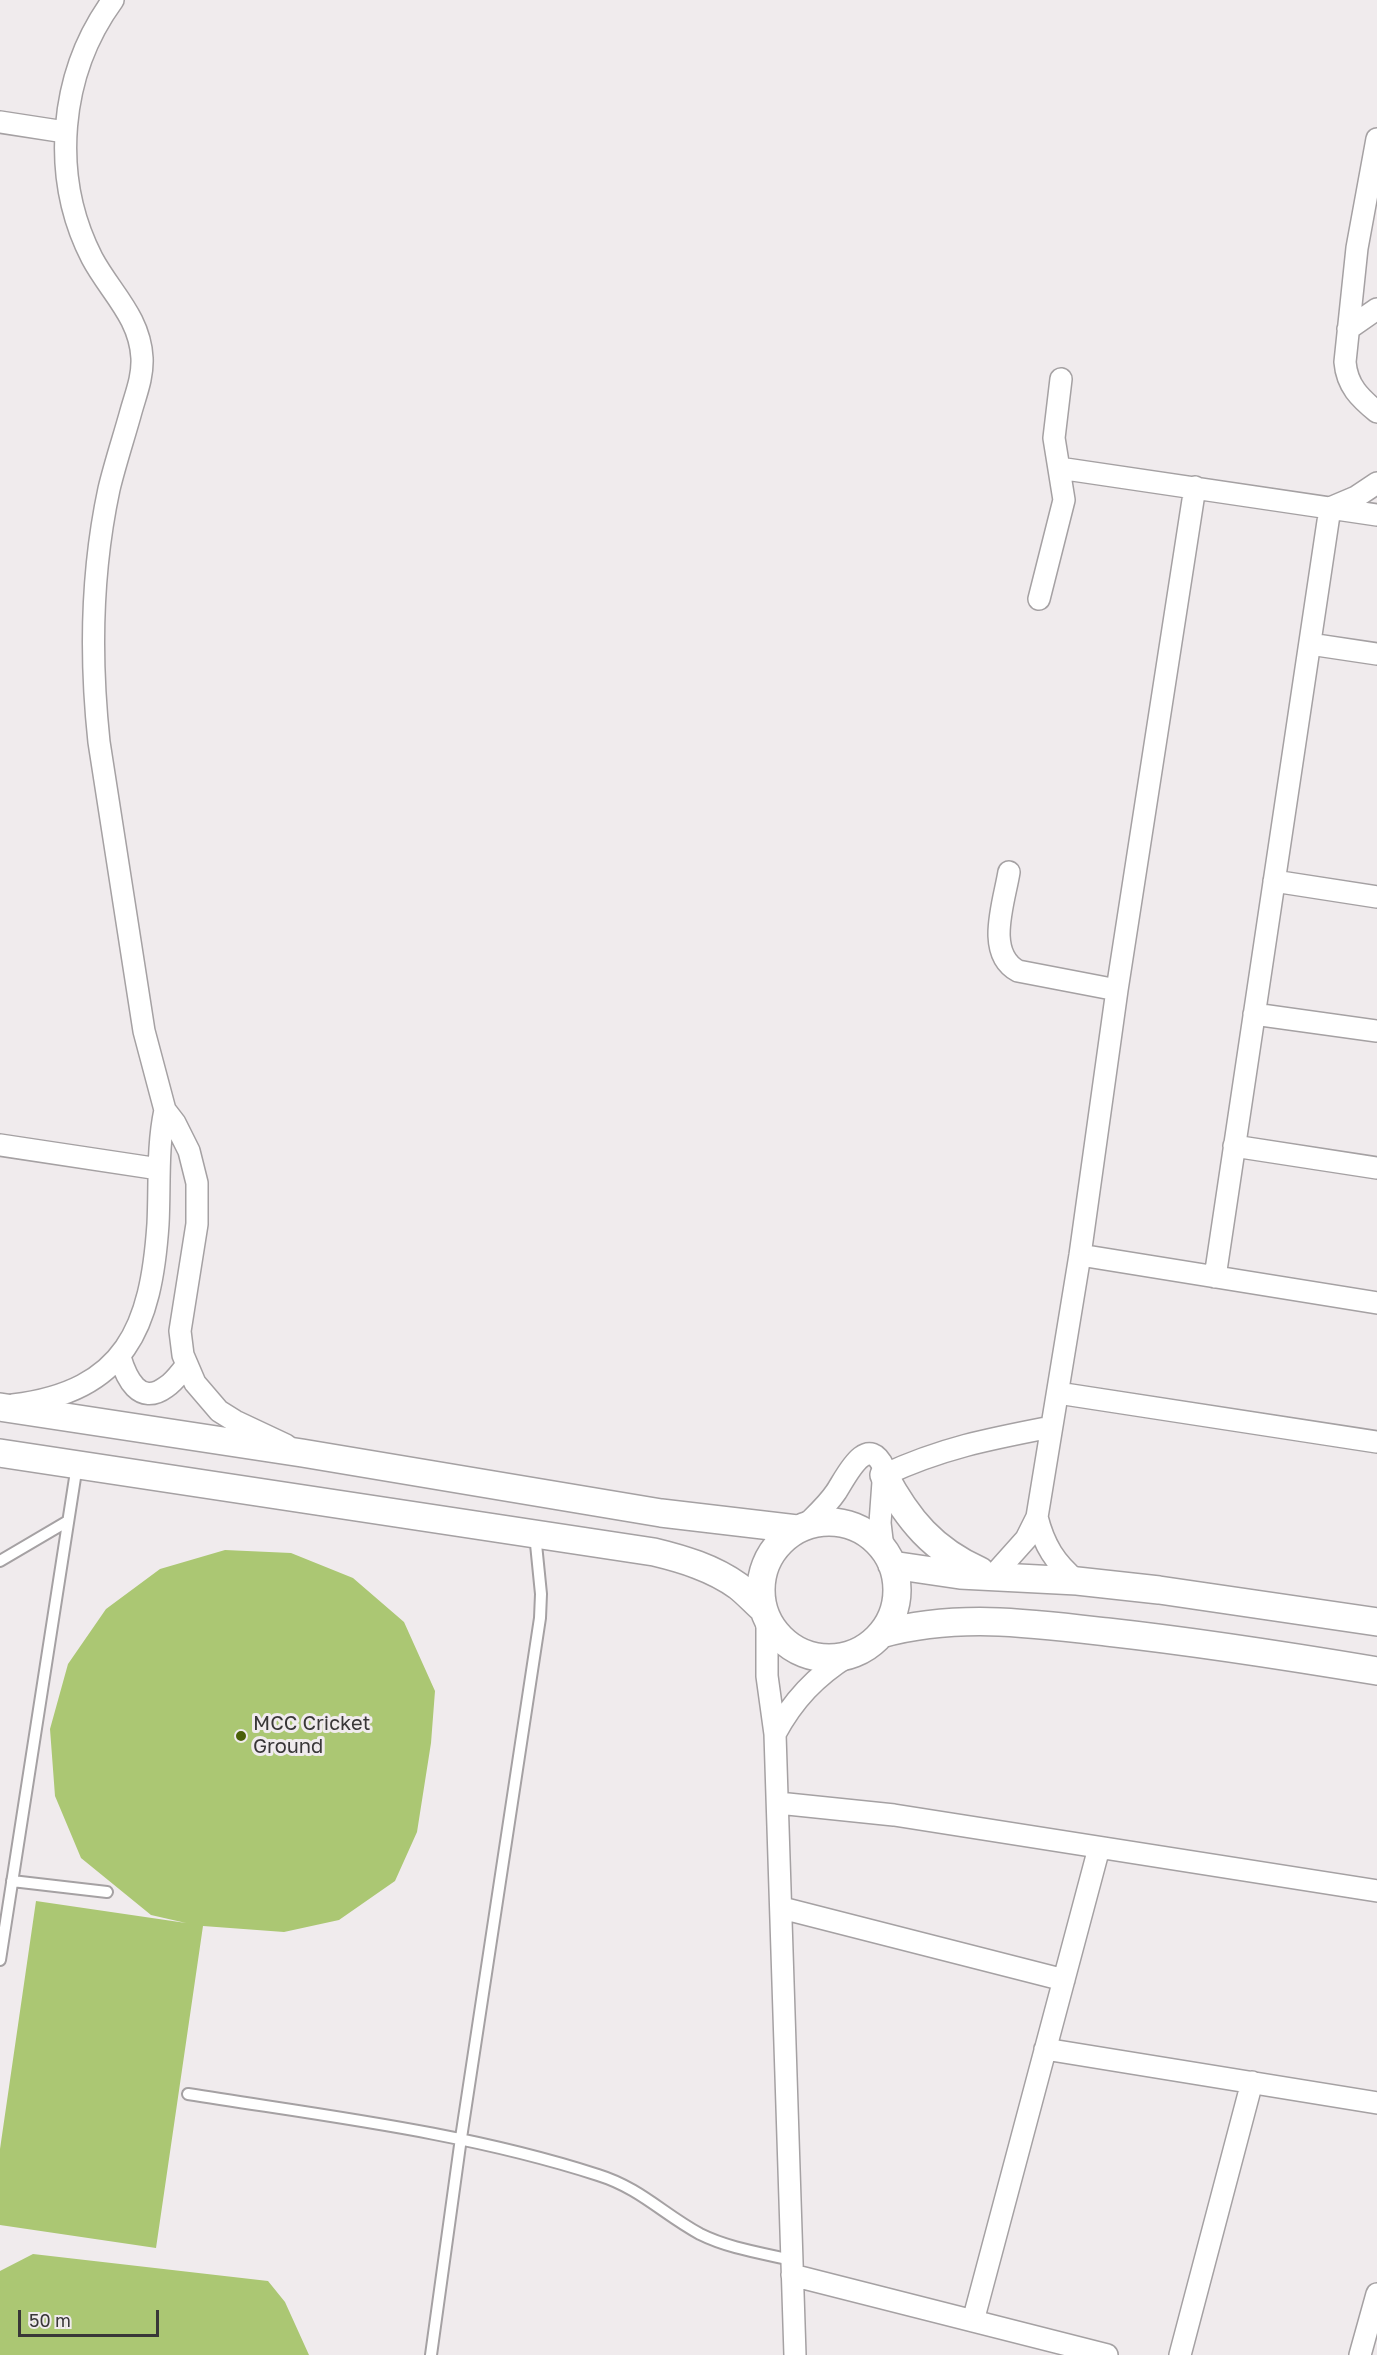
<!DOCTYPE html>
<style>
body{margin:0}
#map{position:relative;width:1377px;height:2355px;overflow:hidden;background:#f0ebed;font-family:"Golos Text",sans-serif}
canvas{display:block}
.scale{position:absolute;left:18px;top:2310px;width:141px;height:27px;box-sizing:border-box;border:3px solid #393738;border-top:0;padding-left:8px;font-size:18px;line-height:21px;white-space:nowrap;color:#393738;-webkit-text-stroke:4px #f0ebed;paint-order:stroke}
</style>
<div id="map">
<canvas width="1377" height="2355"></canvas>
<div class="scale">50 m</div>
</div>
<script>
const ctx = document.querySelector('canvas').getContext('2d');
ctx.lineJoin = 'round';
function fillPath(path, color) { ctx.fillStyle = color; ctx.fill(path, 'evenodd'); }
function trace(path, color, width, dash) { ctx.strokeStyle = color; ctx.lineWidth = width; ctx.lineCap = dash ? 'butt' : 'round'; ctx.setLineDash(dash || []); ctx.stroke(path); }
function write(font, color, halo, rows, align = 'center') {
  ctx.font = font + ' "Golos Text",sans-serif'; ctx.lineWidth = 6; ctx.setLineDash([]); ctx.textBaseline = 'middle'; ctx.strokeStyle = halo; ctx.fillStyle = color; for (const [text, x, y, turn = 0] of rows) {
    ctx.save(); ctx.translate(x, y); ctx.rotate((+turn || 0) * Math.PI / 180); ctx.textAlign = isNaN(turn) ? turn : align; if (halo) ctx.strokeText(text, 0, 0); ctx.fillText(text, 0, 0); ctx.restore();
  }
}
fillPath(new Path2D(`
 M225,1550L291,1553L353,1578L404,1622L435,1691L431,1743L417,1832L395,1881L339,1920L284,1932L203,1926L156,2248L0,2225V2149L36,1901L186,1923L151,1915L81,1858L55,1796L50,1729L68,1664L106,1609L160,1569Z
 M33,2254L268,2281L285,2302L309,2355H0V2271Z`), '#abc773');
const service = new Path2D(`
 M0,1561L68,1521
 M12,1881L107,1892
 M0,1960L77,1465
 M188,2094C325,2116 465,2132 598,2175C640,2188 663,2214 700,2234C728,2248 761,2253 792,2260
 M431,2355L461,2138L540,1618L541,1594L535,1534`);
const minor = new Path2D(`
 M113,0C59,74 50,176 92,258C110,292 140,317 142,358C143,378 135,396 130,415C123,440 115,464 109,489C91,573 90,658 99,742L144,1031L165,1110L175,1123L189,1151L197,1183V1224L180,1331L183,1355L195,1383L219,1411L235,1421L286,1445
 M0,122L65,132
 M1377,139L1357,248L1345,362C1347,386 1360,398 1377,412
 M1348,329L1377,309
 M1059,468L1377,515
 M1039,599L1064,500L1054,438L1061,379
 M1310,644L1377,654
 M1009,872C1004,903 985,953 1018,971L1117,990
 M1274,881L1377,897
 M1254,1014L1377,1031
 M0,1145L159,1169
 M1234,1146L1377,1168
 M1080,1255L1377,1303
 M1215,1277L1330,508L1356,497L1377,483
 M120,1357C126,1377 139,1407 166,1387C174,1382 180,1373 186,1366
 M1058,1393L1377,1442
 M13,1405C126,1391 151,1327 158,1224C160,1185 157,1148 165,1110
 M884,1475C942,1448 989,1439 1051,1427
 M1037,1517C1044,1545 1055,1563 1077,1581
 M807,1524C817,1514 828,1504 836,1492C845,1479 867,1430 884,1468L880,1523L883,1548
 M992,1577L1026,1539L1037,1517L1080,1255L1117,990L1195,487
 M767,1618V1676L775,1734L795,2355
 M775,1734C793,1700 816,1676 848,1656
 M778,1803L894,1815L1377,1891
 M782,1908L1064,1980
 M1045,2049L1377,2103
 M792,2275L1107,2355
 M973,2321L1099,1848
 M1180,2355L1252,2082
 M1360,2355L1377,2294`);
const tertiary = new Path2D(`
 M0,1407L302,1453L661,1513L797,1529
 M0,1453L654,1552C683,1559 713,1568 738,1586C747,1593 755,1602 763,1609
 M884,1475C908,1520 933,1550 980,1571
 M761 1590a68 68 0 1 1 136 0a68 68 0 1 1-136 0Z
 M892,1565L960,1575L1077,1581L1159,1590L1377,1622
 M881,1634C956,1613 1031,1623 1107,1632C1197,1642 1287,1656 1377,1671`);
trace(service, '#a5a1a3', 14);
trace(minor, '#a5a1a3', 24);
trace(tertiary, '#a5a1a3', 30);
trace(service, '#fff', 10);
trace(minor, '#fff', 21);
trace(tertiary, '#fff', 27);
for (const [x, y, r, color] of [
 [241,1736,6,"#495f08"]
]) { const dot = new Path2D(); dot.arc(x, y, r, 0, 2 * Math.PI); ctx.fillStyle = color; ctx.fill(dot); trace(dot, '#f0ebed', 2); }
write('20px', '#393738', '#f0ebed', [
 ["MCC Cricket",253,1724],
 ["Ground",253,1747]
], 'left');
</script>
